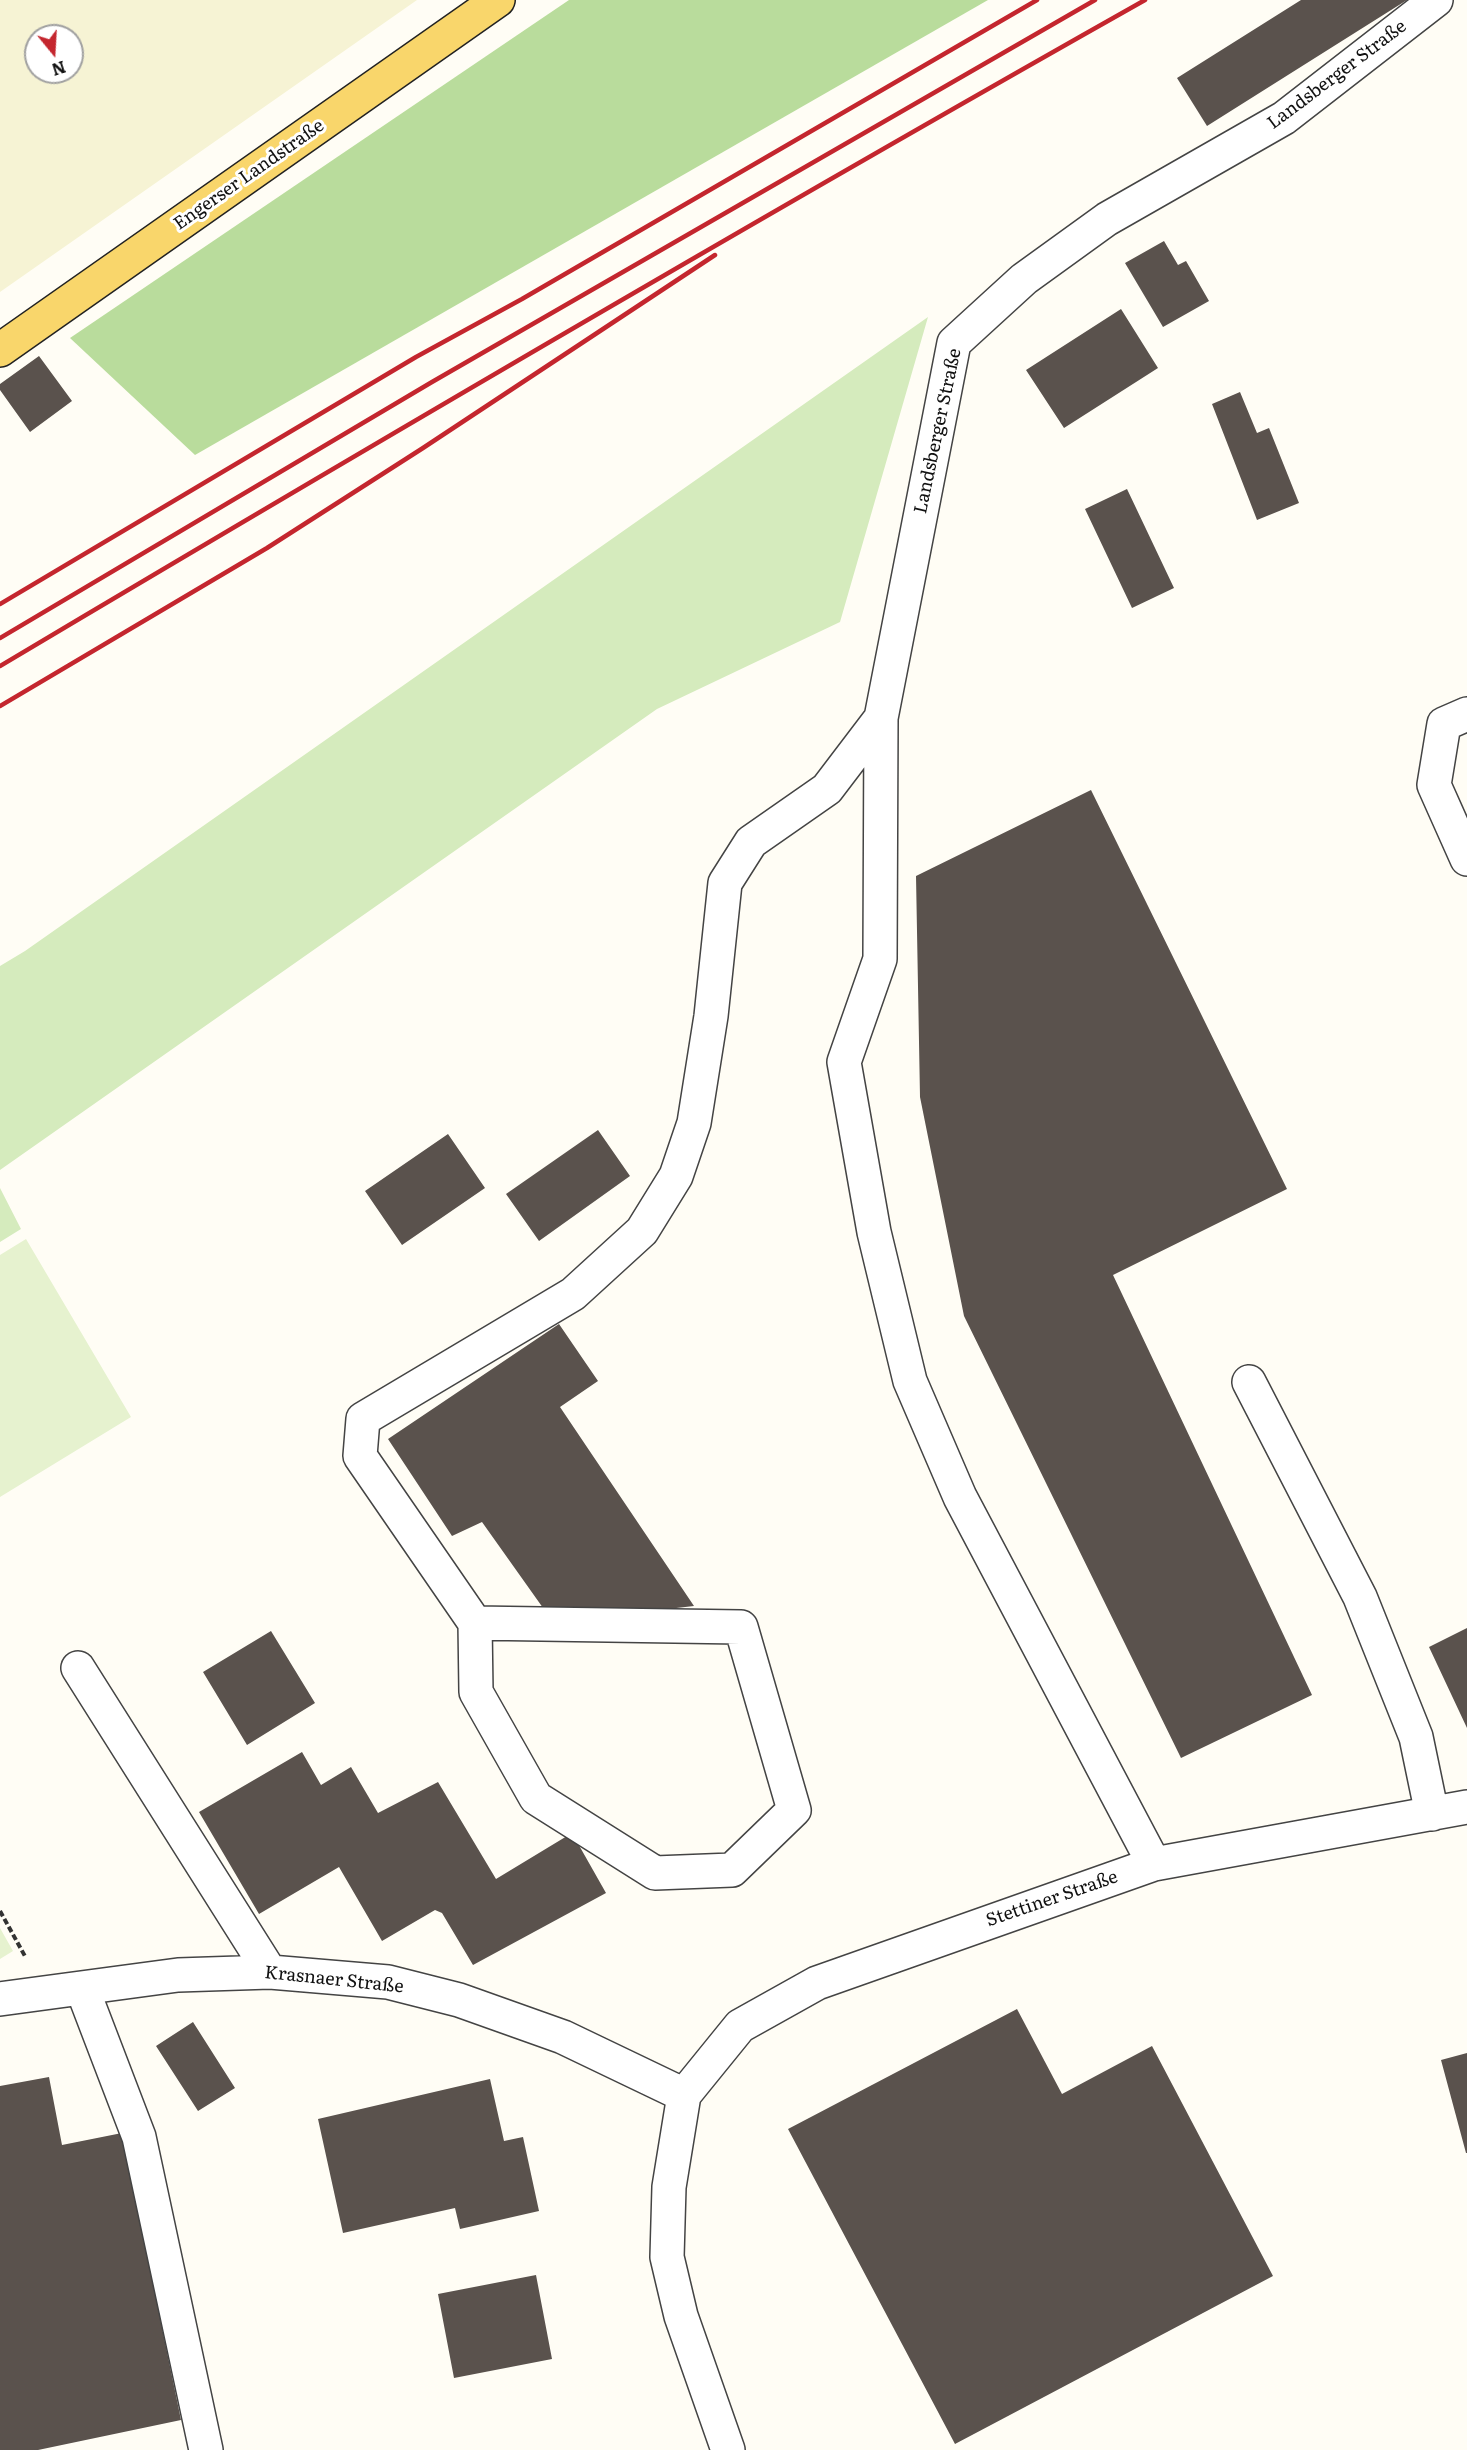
<!DOCTYPE html>
<meta charset="utf-8">
<style>
body{margin:0}
#map{position:relative;width:1467px;height:2450px;overflow:hidden;background:#fffdf5;font-family:Literata,serif}
canvas{display:block}
.north{position:absolute;left:24px;top:24px;width:60px;height:60px;box-sizing:border-box;background:#fff;border:2px solid #a0a0a0;border-radius:50%;rotate:162deg;font-size:16px;font-weight:700;line-height:24px;text-align:center;color:#111}
.north::after{content:'';display:block;margin:auto;width:21px;height:27px;background:#c4262e;clip-path:polygon(50% 0,100% 100%,50% 72%,0 100%)}
</style>
<div id="map">
<canvas width="1467" height="2450"></canvas>
<div class="north">N</div>
</div>
<script>
const ctx = document.querySelector('canvas').getContext('2d');
ctx.lineJoin = 'round';
function fillPath(path, color) { ctx.fillStyle = color; ctx.fill(path, 'evenodd'); }
function trace(path, color, width, dash) { ctx.strokeStyle = color; ctx.lineWidth = width; ctx.lineCap = dash ? 'butt' : 'round'; ctx.setLineDash(dash || []); ctx.stroke(path); }
function write(font, color, halo, rows, align = 'center') {
  ctx.font = font + ' Literata,serif'; ctx.lineWidth = 6; ctx.setLineDash([]); ctx.textBaseline = 'middle'; ctx.strokeStyle = halo; ctx.fillStyle = color; for (const [text, x, y, turn = 0] of rows) {
    ctx.save(); ctx.translate(x, y); ctx.rotate((+turn || 0) * Math.PI / 180); ctx.textAlign = isNaN(turn) ? turn : align; if (halo) ctx.strokeText(text, 0, 0); ctx.fillText(text, 0, 0); ctx.restore();
  }
}
fillPath(new Path2D(`
 M0,0H417L0,292ZM36,36H72V72H36Z`), '#f6f3d4');
fillPath(new Path2D(`
 M928,317L840,622L657,709L0,1170V966L25,951Z
 M0,1188L21,1229L0,1242Z`), '#d5ebbd');
fillPath(new Path2D(`
 M569,0H988L195,455L70,338Z`), '#b9dc9c');
fillPath(new Path2D(`
 M26,1239L131,1417L0,1497V1255Z
 M0,1928L13,1951L0,1959Z`), '#e6f2cf');
fillPath(new Path2D(`
 M1301,0H1407L1207,126L1177,78Z
 M1164,241L1178,265L1186,261L1209,301L1163,327L1125,263Z
 M1121,309L1158,368L1064,428L1026,370Z
 M39,356L72,401L30,432L0,390V384Z
 M1240,392L1257,433L1269,428L1299,503L1257,520L1212,404Z
 M1127,489L1174,588L1132,608L1085,509Z
 M1091,790L1287,1189L1113,1275L1312,1695L1181,1758L964,1316L920,1097L916,876Z
 M598,1130L630,1176L539,1241L506,1194Z
 M448,1134L485,1188L402,1245L365,1191Z
 M559,1324L598,1381L560,1407L694,1606L553,1622L482,1522L452,1536L388,1439Z
 M1467,1628V1728L1429,1647Z
 M271,1631L315,1703L247,1745L203,1672Z
 M302,1752L321,1785L351,1767L378,1813L438,1782L496,1879L572,1833L606,1893L473,1965L442,1913L435,1910L382,1941L339,1867L259,1914L199,1812Z
 M1017,2009L1062,2094L1152,2046L1273,2276L955,2444L788,2129Z
 M193,2022L235,2088L198,2111L156,2046Z
 M1467,2053V2153H1466L1441,2060Z
 M49,2077L62,2145L122,2133L181,2420L38,2450H0V2086Z
 M490,2079L504,2141L523,2137L539,2211L460,2229L455,2208L343,2233L318,2119Z
 M536,2275L552,2359L454,2378L438,2294Z`), '#5a524d');
const minor = new Path2D(`
 M1467,714L1444,724L1434,785L1467,859
 M881,718L880,959L844,1062L874,1232L910,1381L960,1497L1154,1864
 M1249,1382L1360,1597L1416,1737L1432,1814
 M475,1623L741,1627L794,1810L732,1870L655,1873L536,1798L476,1692L475,1623L360,1456L363,1419L573,1294L642,1231L676,1176L694,1123L711,1016L725,883L751,842L827,789L881,718L954,343L1024,279L1107,219L1284,118L1436,0
 M78,1668L270,1972
 M82,1988L139,2137L206,2450
 M0,1999L178,1975L270,1972L388,1982L459,2000L563,2037L684,2095
 M684,2095L740,2026L817,1983L1154,1864L1467,1807
 M684,2095L669,2187L667,2257L681,2316L728,2450`);
const major = new Path2D(`
 M0,350L498,0`);
trace(minor, '#444', 36);
trace(major, '#222', 36);
trace(new Path2D(`
 M0,1911L26,1958`), '#333', 4, [6, 3]);
trace(minor, '#fff', 33);
trace(major, '#f9d66b', 33);
trace(new Path2D(`
 M0,604L416,357L522,299L1037,0
 M0,638L432,382L1095,0
 M0,666C380,440 760,217 1145,0
 M0,706L267,548L423,448L715,255`), '#c4262e', 4.5);
write('18px', '#111', '#fff', [
 ["Landsberger Straße",1337,75,-37],
 ["Engerser Landstraße",249,175,-35],
 ["Landsberger Straße",938,431,-78],
 ["Stettiner Straße",1052,1899,-19],
 ["Krasnaer Straße",334,1980,6]
]);
</script>
